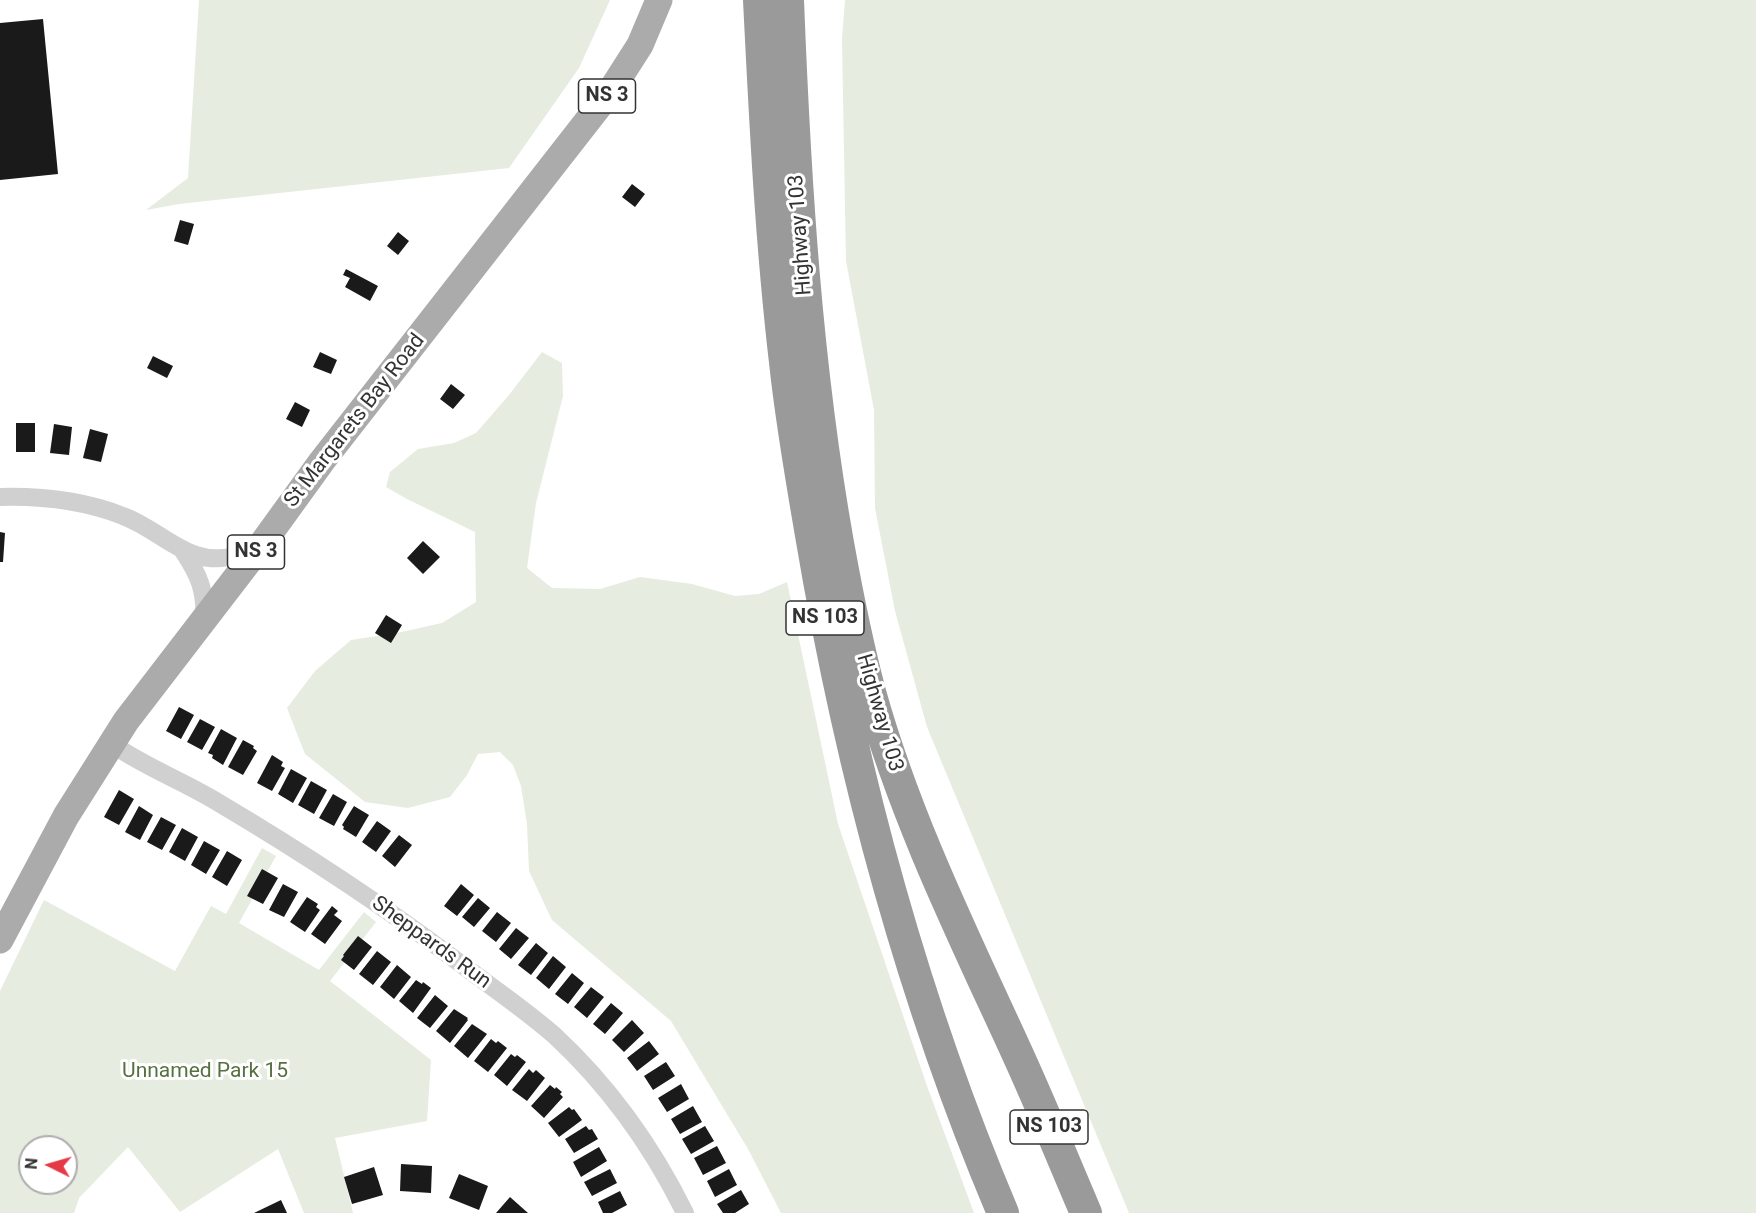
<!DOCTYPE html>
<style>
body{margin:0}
#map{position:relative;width:1756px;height:1213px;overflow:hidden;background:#fff;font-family:Roboto,sans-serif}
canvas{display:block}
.north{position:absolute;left:18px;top:1135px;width:60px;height:60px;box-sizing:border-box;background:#fff;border:2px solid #adadad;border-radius:50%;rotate:275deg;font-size:16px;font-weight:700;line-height:24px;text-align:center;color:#333}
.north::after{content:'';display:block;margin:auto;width:21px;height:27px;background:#e63946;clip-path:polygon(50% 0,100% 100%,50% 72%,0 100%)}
</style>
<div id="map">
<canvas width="1756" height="1213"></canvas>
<div class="north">N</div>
</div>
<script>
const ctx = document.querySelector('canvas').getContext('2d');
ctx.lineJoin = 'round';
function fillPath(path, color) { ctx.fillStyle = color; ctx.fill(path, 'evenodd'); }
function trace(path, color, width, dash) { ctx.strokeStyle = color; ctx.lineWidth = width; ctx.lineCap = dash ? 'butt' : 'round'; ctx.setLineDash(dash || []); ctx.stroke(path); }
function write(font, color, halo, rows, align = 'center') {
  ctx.font = font + ' Roboto,sans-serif'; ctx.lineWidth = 6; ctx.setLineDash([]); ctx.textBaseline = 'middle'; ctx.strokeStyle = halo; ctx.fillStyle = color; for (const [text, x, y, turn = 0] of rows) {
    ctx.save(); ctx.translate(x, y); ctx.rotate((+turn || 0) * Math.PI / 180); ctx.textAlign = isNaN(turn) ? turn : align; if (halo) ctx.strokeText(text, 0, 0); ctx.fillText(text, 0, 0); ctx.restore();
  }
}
fillPath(new Path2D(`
 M199,0H610L579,68L509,168L179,204L146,210L188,178Z
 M845,0H1756V1213H1129L927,727L895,611L875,508L874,410L846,261L842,39Z
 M542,352L562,363L563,396L536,503L527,568L552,588L600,589L640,577L692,584L735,596L759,594L787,582L838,824L927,1086L974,1213H781L748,1149L671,1021L552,920L529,871L527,824L521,786L513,765L500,752L478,754L467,775L450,797L408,808L365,802L305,754L287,708L315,671L351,640L397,633L442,623L476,602L475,532L407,499L386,487L390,472L418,449L454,443L476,433L509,395Z
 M262,848L276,856L239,923L319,970L364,912L376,922L330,981L431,1060L427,1121L335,1138L353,1213H304L278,1149L180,1212L128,1147L79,1198L74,1213H0V991L44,900L175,971L211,906L226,914ZM30,1147H66V1183H30Z`), '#e6ecdf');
fillPath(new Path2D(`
 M43,19L58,174L0,180V23Z
 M632,184L645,194L635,207L622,197Z
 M180,220L194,224L188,245L174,241Z
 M398,232L409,241L398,255L387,246Z
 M346,269L378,286L370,301L345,287L350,278L343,275Z
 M320,352L337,360L331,374L313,367Z
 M153,356L173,366L167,378L147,368Z
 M451,384L465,395L453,409L440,399Z
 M295,402L310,410L302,427L286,419Z
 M16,423H35V452H16Z
 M54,424L72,427L69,455L50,453Z
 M90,429L108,434L101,462L83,458Z
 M0,532L5,533L3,562H0Z
 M423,541L440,557L423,574L407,558Z
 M386,615L402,625L391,643L375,633Z
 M179,707L194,715L181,739L166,731Z
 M200,719L215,727L202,750L187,742Z
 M221,729L237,738L223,765L212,758L213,755L208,753Z
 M243,740L254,746L253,748L257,751L243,775L228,767Z
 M272,755L283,762L281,766L285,768L272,791L257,783Z
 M291,769L307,778L293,803L278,794Z
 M311,781L327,790L314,814L298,805Z
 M119,790L134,799L119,825L104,817Z
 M333,794L347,802L334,826L319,818Z
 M139,806L153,815L140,840L125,832Z
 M354,806L369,815L356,837L343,829L344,827L342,825Z
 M161,817L176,825L162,850L147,842Z
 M377,821L391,831L376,852L362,842Z
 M182,828L198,837L185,861L169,852Z
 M399,835L412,845L395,867L382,856Z
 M204,841L220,850L206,874L191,865Z
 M227,851L242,860L227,886L212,877Z
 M262,869L278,878L263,904L247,896Z
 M283,884L298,892L284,917L269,910Z
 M461,884L474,895L457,916L444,906Z
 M307,897L318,904L316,907L320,910L305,932L290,922Z
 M478,898L490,908L474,927L462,917Z
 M332,906L338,911L334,915L342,921L325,944L311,934Z
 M497,912L511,923L496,942L482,931Z
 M516,928L529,938L511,959L499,949Z
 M358,936L372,947L354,970L341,960L344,956L343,955Z
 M536,943L548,953L531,975L518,965Z
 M377,951L391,962L373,985L359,974Z
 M553,956L566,967L549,989L536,978Z
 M397,965L411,977L394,999L380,987Z
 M572,973L584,983L568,1004L555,994Z
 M416,980L422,984L423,982L431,988L413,1013L399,1001Z
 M591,987L604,997L587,1018L574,1007Z
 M435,995L448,1006L430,1028L417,1018Z
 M611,1003L623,1013L605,1034L593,1024Z
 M454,1009L468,1018L467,1019L468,1020L450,1043L436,1031Z
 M632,1020L644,1033L624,1052L612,1040Z
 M472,1024L487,1034L468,1058L454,1046Z
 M491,1039L496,1043L498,1041L507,1048L488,1072L474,1061Z
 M649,1041L659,1054L637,1071L627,1058Z
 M511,1054L515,1057L517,1055L526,1062L507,1086L494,1075Z
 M666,1062L675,1076L653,1090L644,1076Z
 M529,1069L533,1073L536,1070L545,1078L527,1101L512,1090Z
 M681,1084L689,1099L667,1112L658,1098Z
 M550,1085L555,1089L556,1087L562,1092L560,1094L563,1097L544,1118L531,1106Z
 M693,1106L702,1122L680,1134L671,1119Z
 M569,1107L572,1110L574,1109L582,1120L559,1137L548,1123Z
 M586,1126L589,1130L592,1129L598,1139L574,1153L565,1139Z
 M705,1126L714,1141L691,1154L682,1139Z
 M717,1146L726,1163L703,1175L694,1158Z
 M599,1147L607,1161L581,1177L573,1162Z
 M401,1164L432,1166L431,1193L400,1191Z
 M374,1167L383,1195L352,1204L344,1177Z
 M610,1169L617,1183L592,1196L584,1182Z
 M729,1169L737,1185L715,1197L707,1181Z
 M459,1174L488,1186L479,1210L449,1198Z
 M741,1190L749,1204L735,1213H723L717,1204Z
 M620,1191L627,1205L612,1213H603L598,1202Z
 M510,1197L528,1213H496Z
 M281,1200L287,1213H254Z`), '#1a1a1a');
trace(new Path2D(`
 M0,497C41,496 85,501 123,516C164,531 189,570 238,555C245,553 252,548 259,545
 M183,551C199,575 206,591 204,620
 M112,744C145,767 185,782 219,803C300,851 378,902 453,958C487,984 522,1007 554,1035C609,1086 652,1146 685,1213`), '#d0d0d0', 18);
trace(new Path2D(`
 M0,940L66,816L126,721L262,544L322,461L610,92L640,45L659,0`), '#ababab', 27);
trace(new Path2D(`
 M759,0C765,121 771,242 785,362C791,420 801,477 811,535C850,767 911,996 1003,1213
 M788,0C795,182 806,363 838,543C847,593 857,643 870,692C904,814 960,929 1013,1044C1039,1100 1062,1157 1086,1213`), '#9a9a9a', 32);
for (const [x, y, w] of [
 [607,96,57],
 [256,552,57],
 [825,618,78],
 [1049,1127,78]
]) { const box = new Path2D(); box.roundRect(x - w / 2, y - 17, w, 34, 4.5); ctx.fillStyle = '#fff'; ctx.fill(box); trace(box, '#333', 1.5); }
write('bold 20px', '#333', null, [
 ["NS 3",607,96],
 ["NS 3",256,552],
 ["NS 103",825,618],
 ["NS 103",1049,1127]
]);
write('21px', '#333', '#fff', [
 ["Highway 103",801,235,-94],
 ["St Margarets Bay Road",355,421,-52],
 ["Highway 103",879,713,74],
 ["Sheppards Run",431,943,36]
]);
write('21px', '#56703f', '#fff', [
 ["Unnamed Park 15",205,1072]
]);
</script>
